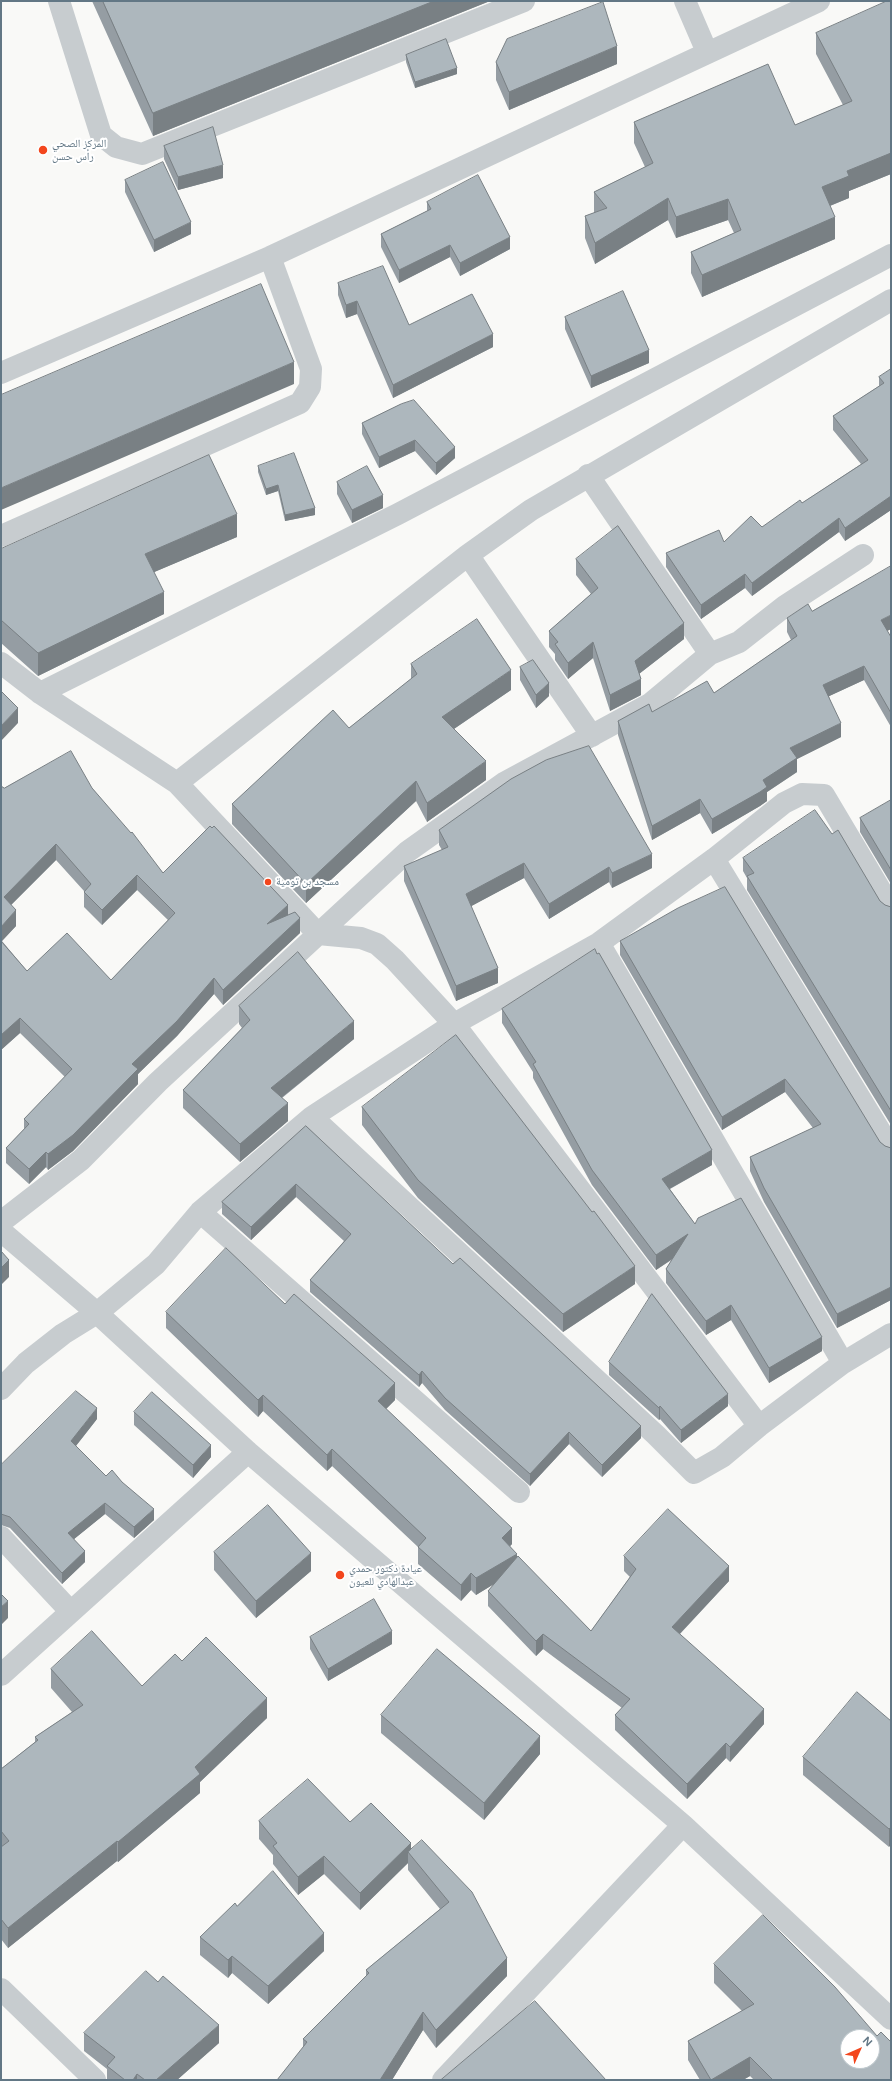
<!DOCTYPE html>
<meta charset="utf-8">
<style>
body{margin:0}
#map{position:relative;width:892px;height:2081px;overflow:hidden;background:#f9f9f7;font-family:"DM Sans",sans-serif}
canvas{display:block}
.frame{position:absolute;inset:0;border:2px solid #627785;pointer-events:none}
.north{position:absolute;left:840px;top:2029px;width:40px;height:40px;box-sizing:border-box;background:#fff;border:1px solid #c0c9ce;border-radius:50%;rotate:45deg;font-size:11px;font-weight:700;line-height:16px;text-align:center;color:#627785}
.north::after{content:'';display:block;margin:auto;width:14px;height:18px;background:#f3461d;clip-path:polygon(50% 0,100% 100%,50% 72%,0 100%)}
</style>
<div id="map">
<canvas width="892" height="2081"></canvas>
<div class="frame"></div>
<div class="north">N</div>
</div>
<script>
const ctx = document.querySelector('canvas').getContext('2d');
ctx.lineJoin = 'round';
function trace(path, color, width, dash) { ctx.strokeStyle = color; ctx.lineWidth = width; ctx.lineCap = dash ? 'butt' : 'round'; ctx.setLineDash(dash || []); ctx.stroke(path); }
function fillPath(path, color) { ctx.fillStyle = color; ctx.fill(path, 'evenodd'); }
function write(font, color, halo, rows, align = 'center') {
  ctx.font = font + ' "DM Sans","Noto Naskh Arabic",sans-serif'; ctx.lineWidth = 4; ctx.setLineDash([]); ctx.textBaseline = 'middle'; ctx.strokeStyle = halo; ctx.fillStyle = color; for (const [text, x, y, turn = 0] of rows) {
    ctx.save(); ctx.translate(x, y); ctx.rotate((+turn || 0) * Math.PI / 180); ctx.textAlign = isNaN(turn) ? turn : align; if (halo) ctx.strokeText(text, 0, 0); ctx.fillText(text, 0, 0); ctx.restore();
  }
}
trace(new Path2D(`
 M59,1L101,135L116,147L142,154L524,1
 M685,1L707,52
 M1,373L270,257L819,1
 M588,475L710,654L739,642L785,606L863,555
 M1,536L300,403L310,387L311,369L270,257
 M468,555L592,736
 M1,663L40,693L177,783L468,555L531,510L891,300
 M40,693L398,514L891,255
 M177,783L318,934L361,938L377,944L395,960L454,1024L759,1426
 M714,859L891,1149
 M599,943L843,1363
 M312,1117L656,1435L694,1473L722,1457L759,1426L843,1363L891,1334
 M200,1212L519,1492
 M1,1222L81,1160L158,1082L407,852L504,783L650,704L710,654
 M1,1231L97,1313L248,1452L683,1825L891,2019
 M1,1389L26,1363L63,1334L97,1313L156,1264L200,1212L312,1117L454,1024L599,943L714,859L784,803L802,794L824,795L891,908
 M1,1537L71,1612
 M1,1675L248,1452
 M1,1989L95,2080
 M443,2080L683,1825`), '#c7cccf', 22);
fillPath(new Path2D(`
 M92,1H490L153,136Z
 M891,1V174L849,191V198L830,206L835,239L702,297L691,273V252L734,233L728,220L676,238L668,220L595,264L585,238V216L594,213V192L645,167L634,143V122L795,125L843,105L816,54V33Z
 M406,55L457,74L415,88L406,62Z
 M496,62L617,64L509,110L496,80Z
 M164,146L223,178L178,190L164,159Z
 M125,180L191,234L154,252L125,192Z
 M427,202L510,249L460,276L450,257L399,283L381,247V234L427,211Z
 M338,283L409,325L493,347L393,398L357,314L346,318L338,295Z
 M565,317L649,363L591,388L565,329Z
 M891,369V510L845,541L839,532L752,596L745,588L701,619L666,567V553L724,542L762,527L802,503L861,464L833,430V416L879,386V377Z
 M401,404L455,458L436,475L415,451L379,468L362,434V423Z
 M258,466L315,515L285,521L278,491L266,495L258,472Z
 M337,482L383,508L352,523L337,494Z
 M237,537L154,572L164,614L38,676L1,643V549Z
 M576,559L684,639L639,674L641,695L610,711L593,658L568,679L555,660V654L549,647V631L591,594L576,575Z
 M812,611L891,629L887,631L891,637V727L864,680L829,696L841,737L797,759V772L767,792V801L760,806L712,834L700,813L652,840L618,735V721L652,712L714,693L791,640L787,632V618Z
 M411,664L511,690L454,729L486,780L427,822L416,801L306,903L232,824V804L349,728L411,679Z
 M520,667L549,696L536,708L520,680Z
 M1,786L4,788H92L163,873L288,915L300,933L223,1005L214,994L177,1036L138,1074V1084L73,1151L48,1170L46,1167L29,1184L6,1163V1148L24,1129V1119L65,1077L20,1033L1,1050ZM56,860L84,891V907L102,925L137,890L168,920L111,980L27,971L2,941L16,926L11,905Z
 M891,800V884L860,832V818Z
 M439,830L652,868L612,888L609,882L549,919L524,878L471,906L498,983L456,1001L404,881V866L442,850L439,845Z
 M832,834L880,901L885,905L891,907V1125L747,890V878L743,871V858Z
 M620,941L880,1142L885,1146L891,1148V1300L837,1328L764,1202L750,1171V1157L813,1128L785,1092L722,1130L620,955Z
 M239,1006L354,1039L282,1098L288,1121L240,1162L183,1108V1090L242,1028L239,1024Z
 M502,1009L712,1165L670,1189L695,1224L822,1351L769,1383L731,1320L706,1335L666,1283V1269L673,1259L656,1270L592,1185L533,1078V1072L502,1023Z
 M362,1107L635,1284L563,1332L418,1198L362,1125Z
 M306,1126L453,1264L641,1438L602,1477L569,1444L530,1486L445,1410L422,1383L419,1387L310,1292V1280L344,1241L296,1197L251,1240L222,1214V1202Z
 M285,1304L395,1400L386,1409L512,1544L510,1546L517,1557L591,1631L630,1577L624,1571V1556L729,1581L680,1634L764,1724L730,1762L726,1758L687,1799L615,1730V1715L622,1708L543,1649L536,1656L488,1606V1591L494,1584L476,1595L471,1590L461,1601L418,1564V1547L332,1466L327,1471L263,1411L258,1417L166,1328V1312Z
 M609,1362L728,1406L681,1443L660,1419L659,1420L609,1375Z
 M134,1412L211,1457L193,1478L134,1425Z
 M97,1419L76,1446L106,1476L122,1482L154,1520L134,1538L105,1514L74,1539L85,1562L62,1584L10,1528L1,1525V1465Z
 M214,1552L311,1571L256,1618L214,1570Z
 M310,1637L392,1644L328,1681L310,1649Z
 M182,1661L267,1718L200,1782V1793L118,1862L117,1861L8,1948L1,1939V1769L35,1742V1737L72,1712L51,1688V1669L142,1686Z
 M381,1715L540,1754L484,1820L381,1733Z
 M891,1721L889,1847L803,1775V1757Z
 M259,1821L350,1822L411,1850L507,1976L436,2048L423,2030L392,2080H277L303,2048V2039L366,1976V1970L440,1909L408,1870V1863L360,1910L324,1874L298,1895L273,1864V1855L259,1839Z
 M237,1906L324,1951L268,2004L232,1973L228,1978L200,1955V1937Z
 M714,1964L891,2080H754L750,2076L743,2080H700L688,2060V2041L742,2011L714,1983Z
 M84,2033L219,2043L177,2080H107V2069L84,2051Z`), '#959da3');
fillPath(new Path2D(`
 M434,1H490L153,136V113Z
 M617,46V64L509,110V92Z
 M457,68V74L415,88V82Z
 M891,153V174L849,191V198L822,209V187L847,171Z
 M223,165V178L178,190V177Z
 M668,198V220L595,264V243Z
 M728,199V220L676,238V217Z
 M835,217V239L702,297V275Z
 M191,222V234L154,252V240Z
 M510,237V249L460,276V263Z
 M450,245V257L399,283V270Z
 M357,301V314L346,318V305Z
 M493,334V347L393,398V385Z
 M649,350V363L591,388V376Z
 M294,362V384L1,510V488Z
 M415,440V451L379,468V457Z
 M455,447V458L436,475V463Z
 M278,485V491L266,495V489Z
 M383,495V508L352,523V510Z
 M891,496V510L845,541V528Z
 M315,508V515L285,521V515Z
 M237,514V537L145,576V554Z
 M839,518V532L752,596V583Z
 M745,574V588L701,619V605Z
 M164,592V614L38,676V653Z
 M891,615V629L881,634V620Z
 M684,623V639L635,677V661Z
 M593,642V658L568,679V663Z
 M864,666V680L823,699V685Z
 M511,670V690L442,737V717Z
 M641,679V695L610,711V695Z
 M549,683V696L536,708V695Z
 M18,708V723L1,741V726Z
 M841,723V737L797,759V772L767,792V801L760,806L712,834V819L763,780L790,748Z
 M486,761V780L427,822V803Z
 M416,781V801L306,903V884Z
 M700,799V813L652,840V826Z
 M56,844V860L4,912V897Z
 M652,854V868L612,888V873Z
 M524,863V878L466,909V894Z
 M609,867V882L549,919V904Z
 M137,875V890L102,925V910Z
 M288,905V920L267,924Z
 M16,910V926L1,942V927Z
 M300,918V933L223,1005V990Z
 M498,968V983L456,1001V986Z
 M214,978V994L177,1036L138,1074V1084L73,1151L48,1170V1154L132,1064Z
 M20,1018V1033L1,1050V1035Z
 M354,1021V1039L271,1106V1088Z
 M785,1079V1092L722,1130V1117Z
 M288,1103V1121L240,1162V1144Z
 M712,1150V1165L662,1193V1179Z
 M46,1152V1167L29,1184V1169Z
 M296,1184V1197L251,1240V1227Z
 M688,1234V1248L656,1270V1255Z
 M9,1260V1277L1,1285V1268Z
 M635,1266V1284L563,1332V1314Z
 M891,1287V1300L837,1328V1314Z
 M731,1305V1320L706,1335V1321Z
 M822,1337V1351L769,1383V1368Z
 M422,1371V1383L419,1387V1375Z
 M395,1383V1400L378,1417V1401Z
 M728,1394V1406L681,1443V1430Z
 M263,1395V1411L258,1417V1400Z
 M660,1406V1419L659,1420V1408Z
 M97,1408V1419L71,1452V1441Z
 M641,1426V1438L602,1477V1465Z
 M569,1432V1444L530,1486V1474Z
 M211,1445V1457L193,1478V1465Z
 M332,1449V1466L327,1471V1455Z
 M105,1503V1514L68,1544V1533Z
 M154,1509V1520L134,1538V1527Z
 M512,1528V1544L502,1555V1538Z
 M85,1551V1562L62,1584V1573Z
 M311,1553V1571L256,1618V1601Z
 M517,1554V1570L476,1595V1578Z
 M729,1566V1581L672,1642V1627Z
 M471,1573V1590L461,1601V1585Z
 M8,1601V1618L1,1625V1607Z
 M392,1631V1644L328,1681V1669Z
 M543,1634V1649L536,1656V1641Z
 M267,1698V1718L200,1782V1793L118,1862V1842L195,1767Z
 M764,1709V1724L730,1762V1747Z
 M540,1736V1754L484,1820V1803Z
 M726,1743V1758L687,1799V1784Z
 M891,1827V1845L889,1847V1829Z
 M117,1841V1861L8,1948V1928Z
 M411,1843V1855L408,1852V1863L360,1910V1893Z
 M324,1856V1874L298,1895V1877Z
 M324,1933V1951L268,2004V1986Z
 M232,1956V1973L228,1978V1960Z
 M507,1958V1976L436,2048V2030Z
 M423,2012V2030L392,2080H380Z
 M219,2025V2043L177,2080H156Z
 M750,2057V2076L743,2080H711Z
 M137,2074V2080H133Z`), '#798084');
const building = new Path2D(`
 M103,1H434L153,113Z
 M887,1H891V153L847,171L849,176L822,187L835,217L702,275L691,252L741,230L728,199L676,217L668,198L595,243L585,216L607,208L594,192L653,163L634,122L768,64L795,125L852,101L816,33Z
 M603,2L617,46L509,92L496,62L507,39Z
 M446,39L457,68L415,82L406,55Z
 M213,127L223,165L178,177L164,146Z
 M163,162L191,222L154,240L125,180Z
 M478,175L510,237L460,263L450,245L399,270L381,234L431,209L427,202Z
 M383,266L409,325L472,294L493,334L393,385L357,301L346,305L338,283Z
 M261,284L294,362L1,488V395Z
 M623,291L649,350L591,376L565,317Z
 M891,369V496L845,528L839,518L752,583L745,574L701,605L666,553L719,530L724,542L751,516L762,527L800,500L802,503L868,460L833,416L884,383L879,377Z
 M414,400L455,447L436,463L415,440L379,457L362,423L401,404Z
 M294,453L315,508L285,515L278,485L266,489L258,466Z
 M209,455L237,514L145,554L164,592L38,653L1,620V549Z
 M367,466L383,495L352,510L337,482Z
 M618,526L684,623L635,661L641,679L610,695L593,642L568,663L555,644L558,642L549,631L598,588L576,559Z
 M891,566V615L881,620L891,637V713L864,666L823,685L841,723L790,748L797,758L763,780L767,787L760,792L712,819L700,799L652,826L618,721L649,704L652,712L707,681L714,693L797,636L787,618L808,604L812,611Z
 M477,619L511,670L442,717L486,761L427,803L416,781L306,884L232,804L333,710L349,728L417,674L411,664Z
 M533,660L549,683L536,695L520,667Z
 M1,691L18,708L1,726Z
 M589,746L652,854L612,873L609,867L549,904L524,863L466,894L498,968L456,986L404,866L448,847L439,830L511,779L546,760Z
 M71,751L92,788L131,833L132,832L163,873L210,826L212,828L214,826L288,905L267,924L295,912L300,918L223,990L214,978L177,1021L132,1064L138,1069L73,1135L48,1154L46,1152L29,1169L6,1148L29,1124L24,1119L72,1069L20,1018L1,1035V941L27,971L67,933L111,980L175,913L137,875L102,910L84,892L91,884L56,844L4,897L16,910L1,927V786L4,788Z
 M891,800V870L860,818Z
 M815,810L832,834L838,830L880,901L885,905L891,907V1111L747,876L754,873L743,858Z
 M725,887L880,1142L885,1146L891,1148V1287L837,1314L764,1188L750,1157L821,1124L785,1079L722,1117L620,941L678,908Z
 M595,949L597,954L599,953L712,1150L662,1179L695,1224L698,1218L741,1198L822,1337L769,1368L731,1305L706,1321L666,1269L688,1234L656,1255L592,1170L533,1064L536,1062L502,1009Z
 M298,952L354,1021L271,1088L288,1103L240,1144L183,1090L250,1020L239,1006Z
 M456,1035L592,1212L594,1211L635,1266L563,1314L418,1180L362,1107Z
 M306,1126L453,1264L460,1258L641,1426L602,1465L569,1432L530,1474L445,1398L422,1371L419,1375L310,1280L351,1234L296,1184L251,1227L222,1202Z
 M226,1248L285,1304L294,1294L395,1383L378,1401L512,1528L502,1538L517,1554L476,1578L471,1573L461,1585L418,1547L426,1538L332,1449L327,1455L263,1395L258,1400L166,1312Z
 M1,1251L9,1260L1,1268Z
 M652,1294L728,1394L681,1430L660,1406L659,1408L609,1362Z
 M76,1391L97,1408L71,1441L106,1476L112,1470L122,1482L154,1509L134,1527L105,1503L68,1533L85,1551L62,1573L10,1517L1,1514V1465Z
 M152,1392L211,1445L193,1465L134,1412Z
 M268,1505L311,1553L256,1601L214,1552Z
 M668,1509L729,1566L672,1627L764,1709L730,1747L726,1743L687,1784L615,1715L630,1699L543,1634L536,1641L488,1591L518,1556L591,1631L636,1569L624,1556Z
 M1,1594L8,1601L1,1607Z
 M374,1599L392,1631L328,1669L310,1637Z
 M92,1631L142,1686L175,1654L182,1661L206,1637L267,1698L195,1767L200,1774L118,1842L117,1841L8,1928L1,1919V1847L9,1841L1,1831V1769L38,1740L35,1737L83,1705L51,1669Z
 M437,1649L540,1736L484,1803L381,1715Z
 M857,1692L891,1721V1827L889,1829L803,1757Z
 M308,1779L350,1822L371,1803L411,1843L360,1893L324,1856L298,1877L273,1846L277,1843L259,1821Z
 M422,1840L472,1892L507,1958L436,2030L423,2012L380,2080H277L307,2042L303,2039L369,1973L366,1970L449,1902L408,1852Z
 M273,1871L324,1933L268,1986L232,1956L228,1960L200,1937L235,1903L237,1906Z
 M763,1915L835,1987L877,2036L881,2032L891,2042V2080H773L750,2057L711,2080L688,2041L754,2004L714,1964ZM848,2037H872V2061H848Z
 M146,1971L158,1982L163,1976L219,2025L156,2080H145L137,2074L133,2080H125L107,2066L115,2057L84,2033Z
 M535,2001L606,2080H441Z`);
fillPath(building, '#adb7bd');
trace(building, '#798084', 1);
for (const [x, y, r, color] of [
 [43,150,5,"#f3461d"],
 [268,882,4,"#f3461d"],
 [340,1575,5,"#f3461d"]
]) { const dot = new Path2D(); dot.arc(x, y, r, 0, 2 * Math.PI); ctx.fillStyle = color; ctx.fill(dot); trace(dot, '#fff', 1.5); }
write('11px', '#627785', '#fff', [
 ["المركز الصحي",52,144],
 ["رأس حسن",52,157],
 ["مسجد بن تومية",276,882],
 ["عيادة دكتور حمدي",349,1569],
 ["عبدالهادي للعيون",349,1582]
], 'left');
</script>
